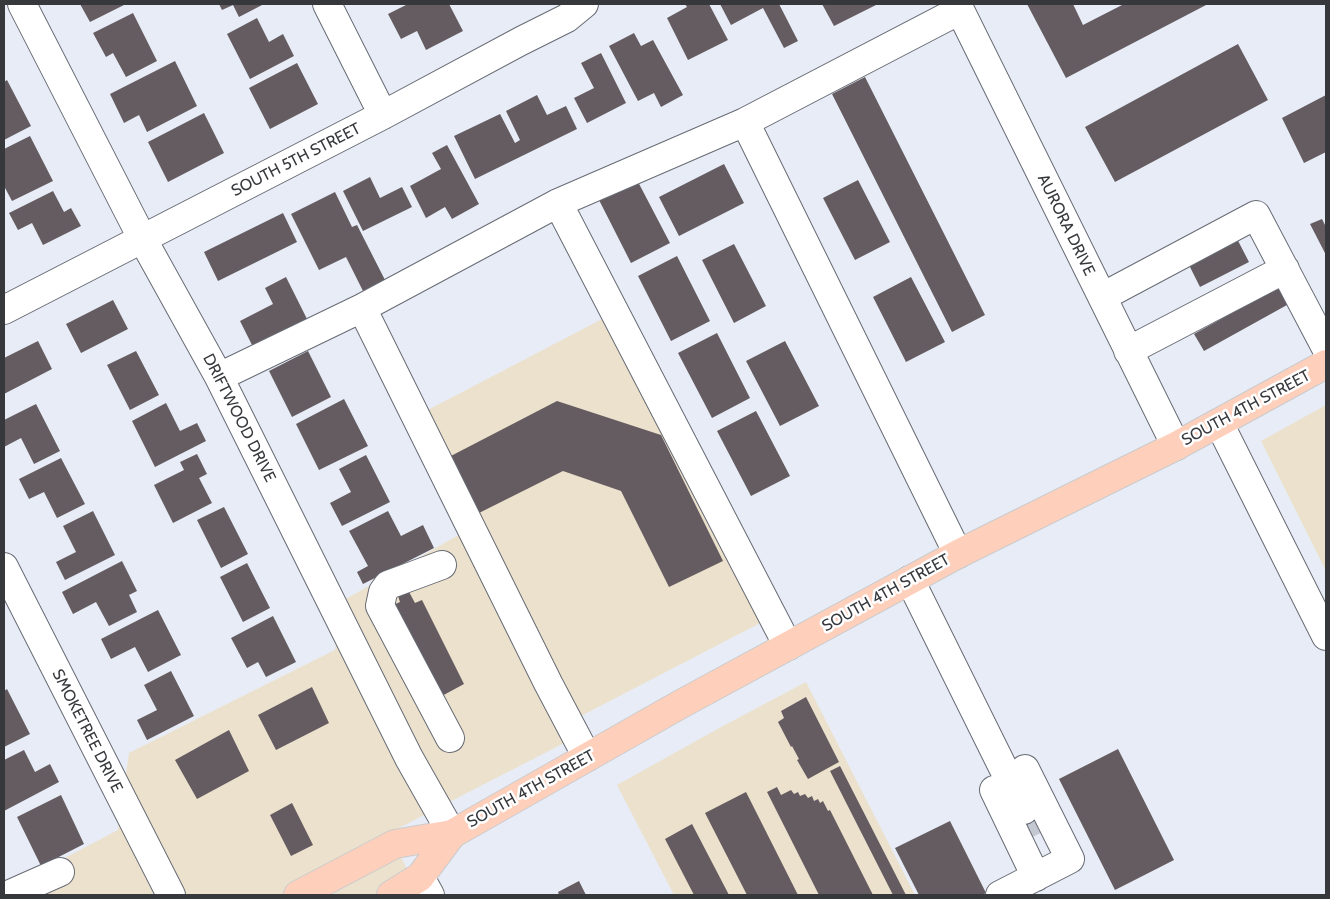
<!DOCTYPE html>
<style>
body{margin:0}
#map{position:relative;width:1330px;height:899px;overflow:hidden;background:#e7ecf6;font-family:Cabin,sans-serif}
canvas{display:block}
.frame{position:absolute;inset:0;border:5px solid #36383c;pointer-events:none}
</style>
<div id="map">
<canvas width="1330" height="899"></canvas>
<div class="frame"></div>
</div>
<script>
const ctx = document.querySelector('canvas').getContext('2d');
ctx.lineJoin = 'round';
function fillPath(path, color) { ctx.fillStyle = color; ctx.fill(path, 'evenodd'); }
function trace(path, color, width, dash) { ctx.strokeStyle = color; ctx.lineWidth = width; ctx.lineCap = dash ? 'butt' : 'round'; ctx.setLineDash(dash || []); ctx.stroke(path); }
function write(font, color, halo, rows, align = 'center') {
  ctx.font = font + ' Cabin,sans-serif'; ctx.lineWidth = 5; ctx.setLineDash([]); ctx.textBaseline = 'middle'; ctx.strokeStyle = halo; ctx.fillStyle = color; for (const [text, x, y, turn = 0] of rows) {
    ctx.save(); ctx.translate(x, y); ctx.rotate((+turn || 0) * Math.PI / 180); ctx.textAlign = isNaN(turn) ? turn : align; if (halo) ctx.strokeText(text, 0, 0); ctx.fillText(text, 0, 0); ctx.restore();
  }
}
fillPath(new Path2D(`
 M606,317L766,620L579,717L424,412Z
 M1326,405V571L1261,441Z
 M464,532L572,739L389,833L420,895H4V890L118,830L129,753L335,650L344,600Z
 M806,682L915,895H674L617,785L723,726Z`), '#ece1cc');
fillPath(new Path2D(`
 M80,4H126L90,22Z
 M219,4H264L239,17L233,5L222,10Z
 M408,4H449L463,31L426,50L417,31L401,39L388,14Z
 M685,4H709L728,40L688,60L667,18L687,7Z
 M720,4H779L798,41L784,48L763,8L731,25Z
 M822,4H878L834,26Z
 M1027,4H1073L1083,25L1124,4H1208L1066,78Z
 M133,13L157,61L126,77L113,53L106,57L93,33Z
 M257,18L269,42L283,34L294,56L250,79L227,34Z
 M634,33L641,46L653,40L683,95L661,107L654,93L638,101L609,46Z
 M1238,44L1268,100L1115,182L1085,127Z
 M601,53L626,103L587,123L574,98L594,88L581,63Z
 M175,61L197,106L147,132L139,115L124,123L110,94Z
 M297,63L318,104L270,129L249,88Z
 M865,77L985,315L952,332L832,94Z
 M7,80L31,126L4,140V82Z
 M537,95L547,115L566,106L577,129L475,179L454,136L500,114L515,143L520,140L506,111Z
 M1326,95V152L1304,163L1282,118Z
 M204,113L224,153L168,182L148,142Z
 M30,136L53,181L12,201L4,186V149Z
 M447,145L479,204L452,219L445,207L426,218L410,186L441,169L432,153Z
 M724,164L744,203L679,236L659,197Z
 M370,177L380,198L402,187L412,207L363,231L343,191Z
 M636,178L670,243L631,263L598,198Z
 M858,180L890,242L855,260L823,198Z
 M53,191L64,212L71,208L81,226L43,245L32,223L18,230L9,213Z
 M335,192L352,227L357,225L385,280L363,291L346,257L319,270L291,214Z
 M283,213L297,242L218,281L204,252Z
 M1322,219L1326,227V255L1310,224Z
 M1234,233L1249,262L1200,287L1186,259Z
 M734,244L766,306L734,323L702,260Z
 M677,256L710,321L671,341L638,276Z
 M286,277L307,319L253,347L240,321L273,304L265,288Z
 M911,277L945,342L906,362L873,297Z
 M1286,283L1296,300L1204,351L1194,334Z
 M113,300L128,329L81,353L66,324Z
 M717,333L750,398L712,418L678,353Z
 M38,341L52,369L4,394V358Z
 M785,341L819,406L780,426L746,361Z
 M136,351L159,395L130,410L107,365Z
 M308,351L331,397L292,417L269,371Z
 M344,399L368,446L319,470L296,424Z
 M557,401L661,435L723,561L669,587L621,491L563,471L475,515L447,458Z
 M166,403L180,431L197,423L206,441L155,467L132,421Z
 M36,404L60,451L34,464L21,438L4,447V420Z
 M756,411L790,476L751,496L717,431Z
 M197,454L207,474L199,478L212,503L173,523L154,485L184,470L180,462Z
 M366,455L390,502L342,526L330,503L351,492L339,469Z
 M61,458L85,504L57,518L44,492L29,499L19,479Z
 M224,507L248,554L221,568L197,520Z
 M93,511L115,555L65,580L56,562L76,552L63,526Z
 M388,511L401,536L423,525L434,548L363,584L357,572L368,566L349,531Z
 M122,561L137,591L129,595L137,612L109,626L96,602L73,614L62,592Z
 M247,563L270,608L243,622L220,577Z
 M408,590L415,603L422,600L464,684L440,697L393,605L400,602L398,596Z
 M158,610L181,655L148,672L135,647L111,659L101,639Z
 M273,616L296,662L266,677L258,662L247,668L231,638Z
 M171,671L194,716L147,740L137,720L157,710L144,685Z
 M312,687L329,723L276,750L258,715Z
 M7,689L30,734L4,747V691Z
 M806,697L839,762L808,779L797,760L799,759L792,746L791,747L778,722L784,718L781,711Z
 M229,730L249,771L197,799L175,760Z
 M1118,749L1174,860L1115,890L1059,779Z
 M24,750L35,772L50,764L59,782L4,811V760Z
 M840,766L906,895H893L830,771Z
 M777,787L781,795L791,790L794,794L798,792L800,796L805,794L808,798L812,796L814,801L818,799L820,803L823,801L828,811L830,810L873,895H819L767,792Z
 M746,792L798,895H747L705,813Z
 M61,795L84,844L41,866L17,817Z
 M292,803L313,845L291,856L270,815Z
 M950,821L986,893L982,895H919L895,848Z
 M692,824L729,895H694L665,839Z
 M579,881L586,895H559L558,892Z`), '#645c61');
trace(new Path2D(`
 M1024,810L1040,843`), '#c4c8d1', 28, [28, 14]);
const minor = new Path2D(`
 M22,4L142,238L219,377L409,758L452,834
 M327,4L383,115
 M957,4L1176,446
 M745,122L958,554
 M558,203L788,646
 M1102,297L1256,215L1326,348
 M362,308L558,203L745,122L960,10
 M4,310L383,115L521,41L567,18L584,4
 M1128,351L1285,269
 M219,377L362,308L548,683L587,757
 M1219,423L1326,636
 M442,565L388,585L383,592L380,606L450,738
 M4,567L171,895
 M910,580L1024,810
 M994,790L1036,877
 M420,877L430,895
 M8,895L60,872
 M1000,895L1070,859L1025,769`);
const major = new Path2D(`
 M298,895L395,844L452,834L681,704L958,554L1176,446L1326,364
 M391,895L420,877L452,834`);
trace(minor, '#676b74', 30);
trace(major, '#cbcbcc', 30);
trace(minor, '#fff', 28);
trace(major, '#fed0bc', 28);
write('16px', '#36383c', '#fff', [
 ["SOUTH 5TH STREET",296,160,-27],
 ["AURORA DRIVE",1066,225,64],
 ["SOUTH 4TH STREET",1246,408,-28],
 ["DRIFTWOOD DRIVE",239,418,63],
 ["SOUTH 4TH STREET",886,593,-29],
 ["SMOKETREE DRIVE",87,731,63],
 ["SOUTH 4TH STREET",531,789,-29]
]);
</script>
